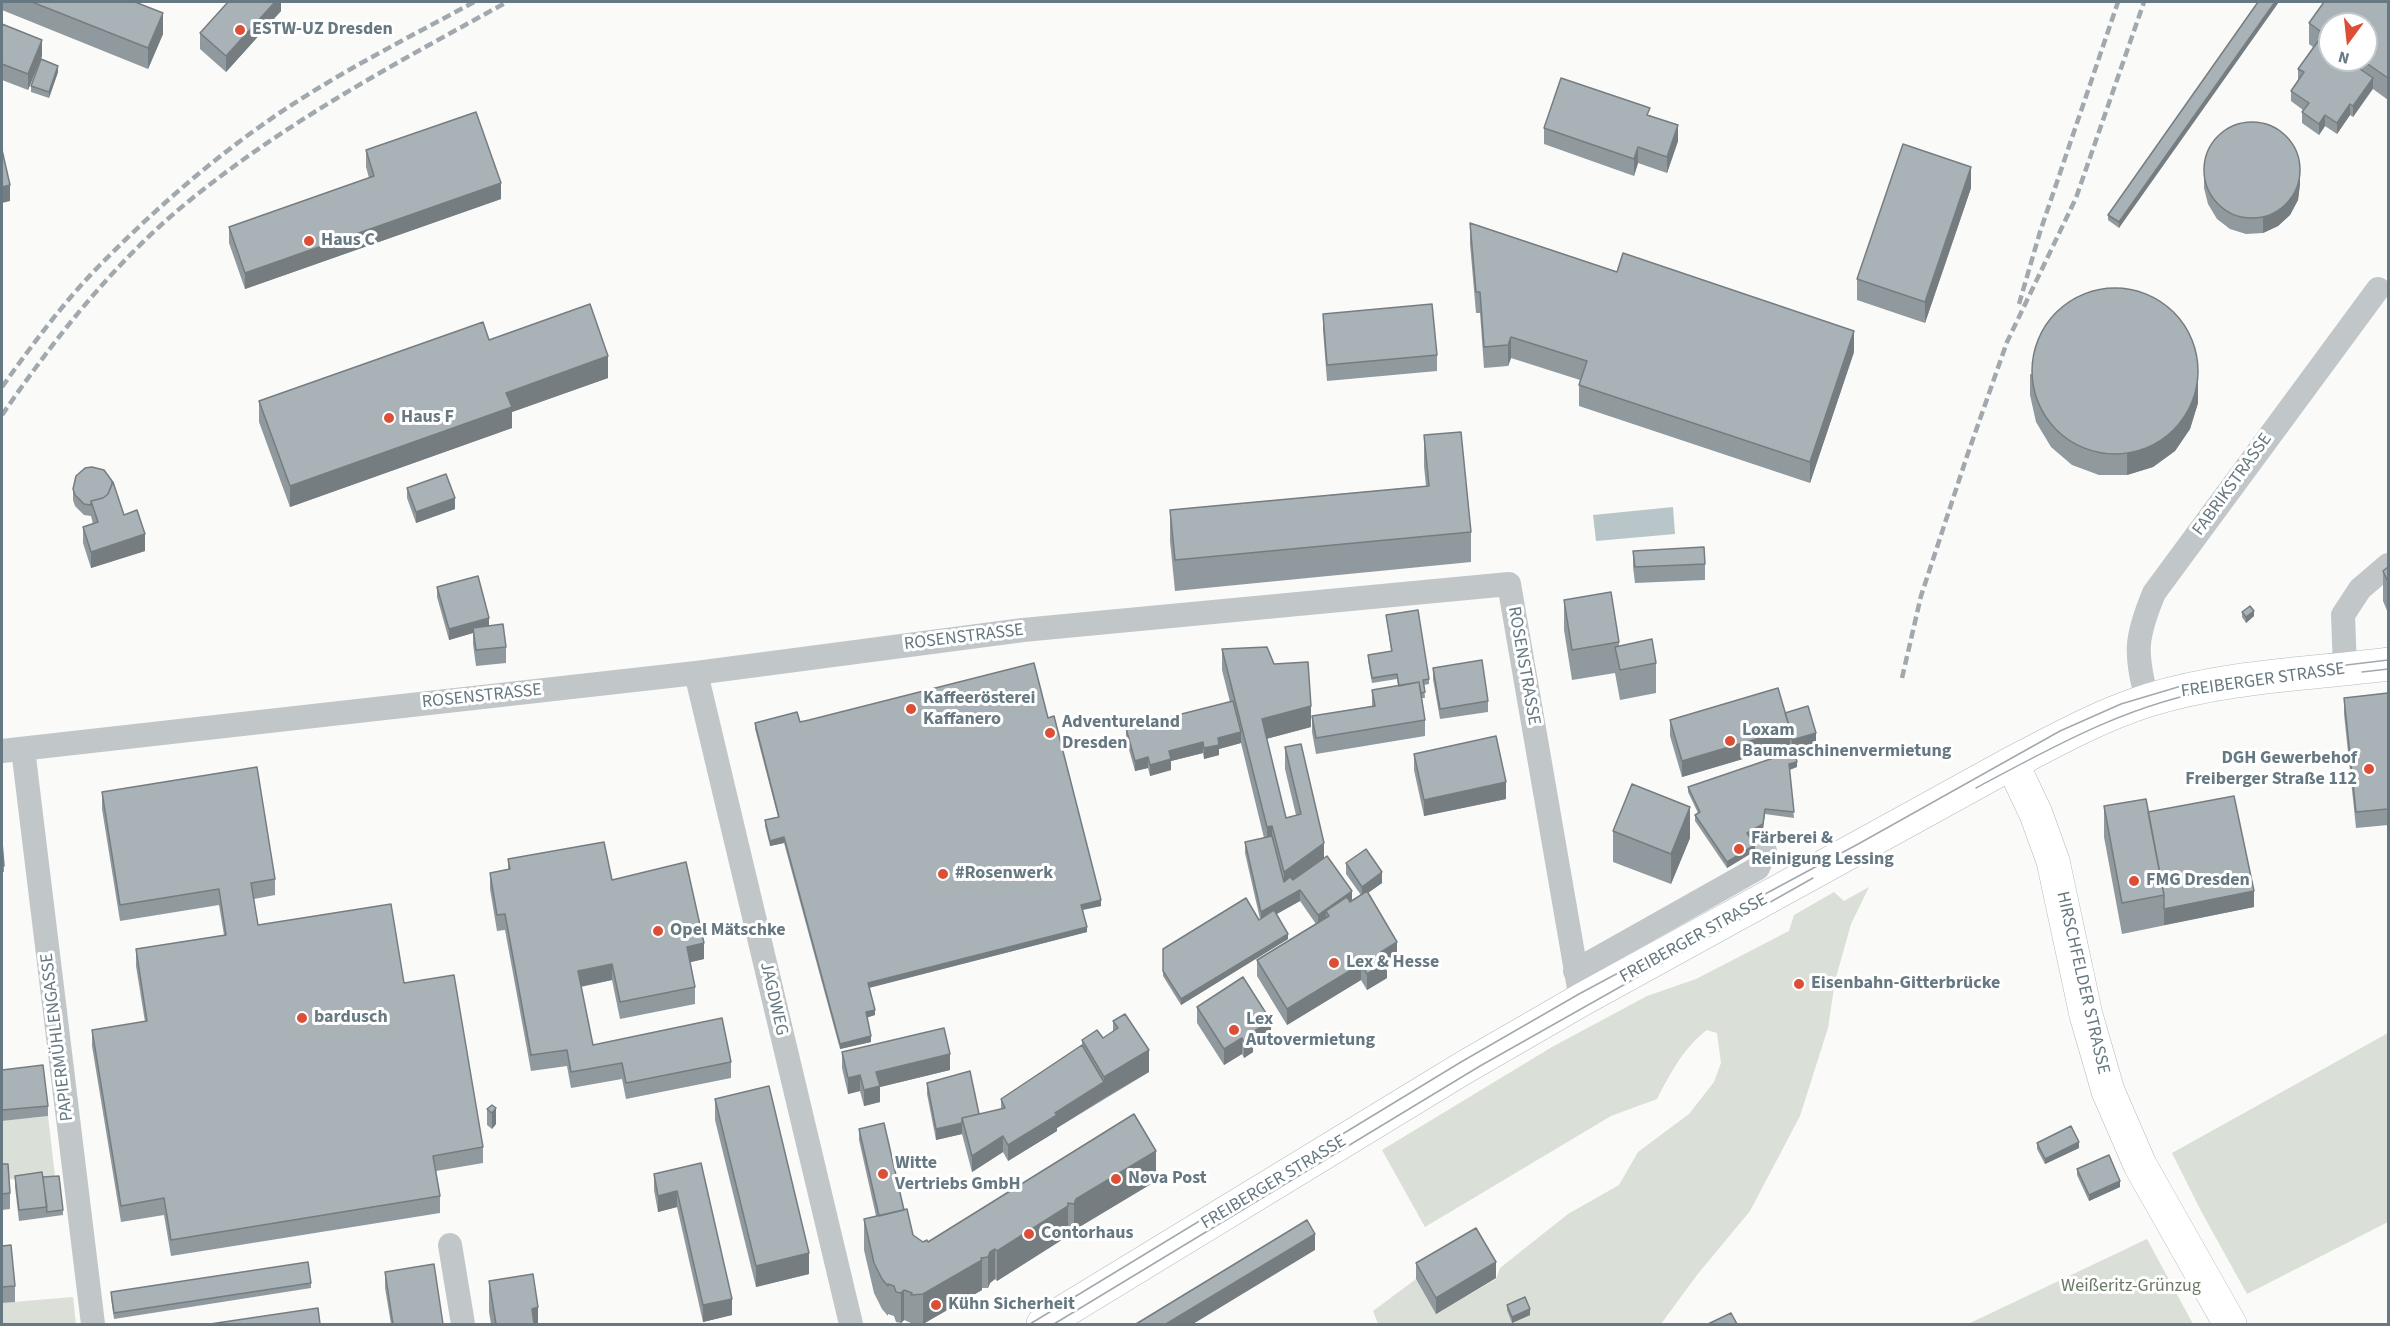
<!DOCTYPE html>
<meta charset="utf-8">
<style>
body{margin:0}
#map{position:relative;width:2390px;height:1326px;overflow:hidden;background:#fafaf8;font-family:"Source Sans 3",sans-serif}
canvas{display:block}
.frame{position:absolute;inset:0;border:3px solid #667881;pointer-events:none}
.north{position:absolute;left:2318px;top:12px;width:60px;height:60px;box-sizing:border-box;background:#fff;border:2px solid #c2c9cd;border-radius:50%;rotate:195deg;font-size:16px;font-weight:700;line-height:24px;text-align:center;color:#667881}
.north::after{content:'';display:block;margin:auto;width:21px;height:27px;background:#dc4f36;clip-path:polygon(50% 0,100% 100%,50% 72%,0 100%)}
</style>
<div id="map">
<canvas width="2390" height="1326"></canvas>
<div class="frame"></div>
<div class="north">N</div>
</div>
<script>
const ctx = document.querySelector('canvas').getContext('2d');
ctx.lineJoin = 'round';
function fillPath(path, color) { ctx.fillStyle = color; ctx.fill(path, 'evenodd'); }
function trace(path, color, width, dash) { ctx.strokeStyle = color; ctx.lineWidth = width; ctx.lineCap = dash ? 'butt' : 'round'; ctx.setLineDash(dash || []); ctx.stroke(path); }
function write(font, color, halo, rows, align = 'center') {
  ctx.font = font + ' "Source Sans 3",sans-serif'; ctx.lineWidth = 6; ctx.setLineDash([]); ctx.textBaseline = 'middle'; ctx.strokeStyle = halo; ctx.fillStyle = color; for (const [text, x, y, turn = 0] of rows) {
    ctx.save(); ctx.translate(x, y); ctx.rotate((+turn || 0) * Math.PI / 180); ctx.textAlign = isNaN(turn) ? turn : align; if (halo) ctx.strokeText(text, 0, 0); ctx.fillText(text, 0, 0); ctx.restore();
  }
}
fillPath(new Path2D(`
 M1869,887L1851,924L1835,981L1828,1028L1800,1116L1750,1211L1697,1275L1661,1324H1378L1373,1311L1416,1279L1437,1313L1496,1279L1500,1268L1568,1214L1619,1185L1638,1152L1689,1114L1714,1082L1721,1063L1717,1033L1707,1030C1684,1047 1670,1074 1657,1099L1611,1116L1425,1227L1382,1150L1552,1047L1647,996L1696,979L1789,931L1794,915L1834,892L1844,901Z
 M2388,1033V1222L2247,1294L2201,1211L2172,1153Z
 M48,1116L55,1176L2,1180V1121Z
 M2147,1239L2193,1324H1968Z
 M73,1297L76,1324H2V1303Z`), '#dadfd7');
fillPath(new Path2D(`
 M1673,507L1675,534L1596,541L1593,515Z`), '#b9c6c9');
const secondary = new Path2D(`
 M2012,763L2036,814L2053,861L2086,1015L2108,1091L2140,1165L2230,1324
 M1043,1324L1465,1067L1581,1000L2012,763C2056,740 2101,715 2149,700C2226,676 2309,674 2388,664`);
trace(secondary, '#b4babe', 34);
trace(new Path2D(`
 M2345,669L2343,615L2360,589L2388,565
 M696,673L851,1324
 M2147,700C2135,652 2135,639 2154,593L2378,289
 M23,749L93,1324
 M2,751L696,673L1023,630L1509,584L1581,1000
 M1575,971L1758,868L1765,851
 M450,1245L463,1324`), '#c1c6c9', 24);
trace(secondary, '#fff', 33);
trace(new Path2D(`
 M2362,672L2388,669
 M1976,788C2056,745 2131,703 2222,688
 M1030,1324L1461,1062L1579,994L1860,843L2060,731L2121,704L2188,684L2388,660
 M1054,1324L1480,1066L1813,878`), '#a1a9ae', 1.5);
trace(new Path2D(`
 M2019,304L2040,232L2118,2
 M2,387C32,345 63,303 99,266C150,214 205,165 265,123C330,77 404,40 474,2
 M2,415C55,338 116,260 189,201C287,121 398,62 507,2
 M1902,678L1921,596L1967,456L2007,342L2076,198L2144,2`), '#a1a9ae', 4.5, [9, 4.5]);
fillPath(new Path2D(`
 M2,2H135L163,34L148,69L2,10Z
 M281,2V11L226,72L200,49V33Z
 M2258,2L2119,228L2108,220V215Z
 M2388,2V100L2373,89L2353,117L2350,115L2337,134L2325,126L2319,135L2302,123V112L2303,110L2291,101V91L2298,80V69L2313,47L2309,44V23ZM2330,24L2366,60H2330Z
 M2,24L42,56L28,90L2,80Z
 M58,72L49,98L31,92V86Z
 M1650,115L1678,141L1667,173L1638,163L1634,176L1544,144V128Z
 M366,150L501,199L245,289L229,243V227L369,178L366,167Z
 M2204,172L2300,184L2298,200L2290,215L2278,226L2263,233L2246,234L2230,229L2217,219L2208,204L2204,188Z
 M1971,188L1925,323L1857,300V279Z
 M1470,223L1854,352L1810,483L1579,406V385L1580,380L1511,358L1508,366L1484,368L1480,313H1476L1470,244Z
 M1323,314L1437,355V371L1327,381L1323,330Z
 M489,340L608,378L512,412V428L290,507L259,422V401Z
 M2030,374L2198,403L2190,429L2175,451L2153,467L2127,475H2099L2072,465L2051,447L2036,422L2030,395Z
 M1424,435L1471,532V562L1175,591L1170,541V510L1426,486L1424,466Z
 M407,488L455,509L416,523L407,498Z
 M73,489L124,515L145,551L91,568L83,543V527L93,524L91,516L84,515L75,506L73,500Z
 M1633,551L1705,564V580L1635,583L1633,567Z
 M2388,567V613L2383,601V571Z
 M437,587L489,626L506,647V663L476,666L473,644V633L449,640L437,597Z
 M1564,600L1619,642V646L1656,663V693L1620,700L1615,673L1572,680L1564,630Z
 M2242,612L2254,616L2246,623L2242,617Z
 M1386,615L1429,679V684L1424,685L1425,698H1422L1425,720V736L1316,754L1312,732V716L1372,706V690L1398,686L1397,679L1372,683L1368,660V655L1391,651Z
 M1222,649L1274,664L1311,727L1266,739L1286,818L1296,815L1285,769V747L1324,858L1352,900L1361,895L1346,874V863L1382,883L1368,893L1397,958L1387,964V978L1367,990L1361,980L1287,1025L1257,976V960L1316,924L1300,901L1276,914L1288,939L1181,1005L1163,976V949L1260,919L1245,853V842L1264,838L1241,743L1219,749V755L1204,759L1203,753L1171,761V770L1150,776L1148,768L1135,771L1126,739V728L1230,702L1222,670Z
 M1433,668L1488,701V712L1440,719L1433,679Z
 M2388,693V825L2356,828L2344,714V698Z
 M1785,713L1816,743L1792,751L1790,745L1682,777L1670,736V720Z
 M1048,718L1101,906L1083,910L1087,932L869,988L875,1015L867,1017L871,1042L840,1049L784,843L770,846L765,826V820L778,817L755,729V723Z
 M1414,754L1506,799L1424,816L1414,770Z
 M1797,767L1789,770L1794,818L1765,814L1763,829L1750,837L1755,851L1727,868L1695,821V815L1698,813L1688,792V787Z
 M102,792L275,879V895L254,899L258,925L404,983L483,1147V1163L436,1171L440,1196V1213L171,1256L164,1215L121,1222L92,1046V1030L145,1022L136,966V949L224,935L219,905L120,921L102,809Z
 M2104,806L2148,812L2254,907L2122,934L2104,837Z
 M1613,831L1690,838L1671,884L1613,862Z
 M2,842L4,866V872H2Z
 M508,859L612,880L704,959L690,962L695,987V1004L620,1019L612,980L581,987L593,1045L731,1062V1078L626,1099L622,1079L571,1088L567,1066L531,1071L505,930L497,931L490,889V873L508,869Z
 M1197,1007L1271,1037L1253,1048V1052L1244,1058L1242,1054L1224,1065L1197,1023Z
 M1113,1021L1149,1072L1057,1128V1131L1008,1161L1003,1152L972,1172L962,1134L936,1140L927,1094V1083L979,1114L1001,1109V1099L1082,1045V1040L1103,1038L1113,1031Z
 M842,1052L950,1070L880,1087V1102L864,1106L860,1091L848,1094L842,1068Z
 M2,1070L48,1106V1116L2,1121Z
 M715,1099L809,1274L756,1287L715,1120Z
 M492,1105L496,1124L492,1129L487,1125V1109Z
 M1134,1114L1156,1181L1076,1229L1074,1234H1068V1236L997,1281L995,1279L990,1283L988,1288H982V1290L923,1324H911V1323L904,1320L901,1323L896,1322L894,1316L888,1314V1316L882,1309L874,1293L864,1250V1219L876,1216L859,1140V1129L904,1210L913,1235L923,1242H928Z
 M2037,1143L2079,1148L2045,1164L2037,1149Z
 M701,1163L732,1315L703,1322L677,1207L658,1212L654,1190V1174Z
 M2,1164L10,1193V1209L2,1210Z
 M2077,1169L2120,1187L2089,1201L2077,1175Z
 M15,1176L43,1177L63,1210V1215L19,1221L15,1187Z
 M2,1246L15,1286V1302L2,1303Z
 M1416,1263L1496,1278L1436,1314L1416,1279Z
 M385,1272L443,1324H391L385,1288Z
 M489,1281L538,1324H491L489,1312Z
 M311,1283V1288L114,1319L111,1298V1292Z
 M1507,1305L1530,1315L1512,1323L1507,1310Z`), '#90999d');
fillPath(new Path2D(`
 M275,2H281V11L226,72V56Z
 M2275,2H2279L2119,228V222Z
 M163,13V34L148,69V48Z
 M42,40V56L28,90V74Z
 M58,66V72L49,98V92Z
 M2373,78V88L2353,117V106Z
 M2350,104V115L2337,134V123Z
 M2325,115V126L2319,135V124Z
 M1678,125V141L1667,173V157Z
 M1638,147V163L1634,176V159Z
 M1971,167V188L1925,323V302Z
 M2300,167V184L2298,200L2290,215L2278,226L2263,233V216Z
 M501,183V199L245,289V273Z
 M10,185V201L2,203V187Z
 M1854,331V352L1810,483V462Z
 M1511,337V358L1508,366V345Z
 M608,356V378L512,412V428L290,507V486L506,393Z
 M2198,382V403L2190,429L2175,451L2153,467L2127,475V454Z
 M455,498V509L416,523V512Z
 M145,534V551L91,568V552Z
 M2254,611V616L2246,623V617Z
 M489,618V629L473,628V633L449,640V629Z
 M1311,706V727L1262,740V719Z
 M1790,729V745L1682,777V761Z
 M1241,732V743L1219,749V755L1204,759V748L1218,738Z
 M1816,733V743L1792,751V740Z
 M1203,742V753L1171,761V770L1150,776V765L1169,751Z
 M1148,757V768L1135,771V761Z
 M1797,762V767L1789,770V764Z
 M1506,782V799L1424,816V800Z
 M1690,807V838L1671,884V854Z
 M1765,809L1763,829L1747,838V833Z
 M1272,826V847L1267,848V827Z
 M784,837V843L770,846V841Z
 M1324,843V864L1284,893V872Z
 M1755,845V851L1727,868V862Z
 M1382,872V883L1362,897V887Z
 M1300,890V901L1261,923V912Z
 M1352,891V902L1329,916L1326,911V920L1318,926V915Z
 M2254,891V907L2164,925V909Z
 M1101,900V906L1081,910V905Z
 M1087,927V932L868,988V983Z
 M1288,934V939L1181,1005V999Z
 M1397,942V958L1387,964V978L1367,990V974L1381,952Z
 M704,943V959L687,963V947Z
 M612,964V980L578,987V971Z
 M1361,964V980L1287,1025V1009Z
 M875,1010V1015L866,1018V1012Z
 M1271,1021V1037L1253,1048V1052L1244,1058V1042L1251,1033Z
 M871,1036V1042L840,1049V1044Z
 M1242,1038V1054L1224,1065V1049Z
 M1149,1050V1072L1104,1098V1077Z
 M950,1054V1070L880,1087V1102L864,1106V1090L876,1072Z
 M860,1075V1091L848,1094V1078Z
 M1104,1082V1098L1057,1128V1131L1008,1161V1145L1055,1113Z
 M496,1108V1124L492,1129V1113Z
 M962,1123V1134L936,1140V1129Z
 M1003,1136V1152L972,1172V1156Z
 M2079,1142V1148L2045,1164V1159Z
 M1156,1151V1181L1076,1229L1074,1234V1204L1076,1199Z
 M2120,1181V1187L2089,1201V1195Z
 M677,1191V1207L658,1212V1196Z
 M1068,1203V1236L997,1281V1251Z
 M1315,1234V1250L1193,1324H1166Z
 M995,1249V1279L990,1283L988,1288V1257L990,1252Z
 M809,1253V1274L756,1287V1266Z
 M982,1260V1290L923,1324V1294Z
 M1496,1262V1278L1436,1314V1298Z
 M904,1290V1320L901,1323V1293Z
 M732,1299V1315L703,1322V1305Z
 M538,1307V1324H532V1309Z
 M1530,1309V1315L1512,1323V1317Z`), '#767d80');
const building = new Path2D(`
 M32,2H135L163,13L148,48Z
 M228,2H275L226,56L200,33Z
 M2258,2H2275L2119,222L2108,215Z
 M2324,2H2388V78L2362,60H2366V24H2330V38L2309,23Z
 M2,24L42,40L28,74L2,64Z
 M2319,40L2330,48V60H2347L2373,78L2353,106L2350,104L2337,123L2325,115L2319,124L2302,112L2309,103L2291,91L2304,72L2298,69Z
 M41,59L58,66L49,92L31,86Z
 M1561,78L1650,108L1647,115L1678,125L1667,157L1638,147L1634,159L1544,128Z
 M476,112L501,183L245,273L229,227L374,176L366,150Z
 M2204 170a48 48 0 1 1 96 0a48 48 0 1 1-96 0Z
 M1903,144L1971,167L1925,302L1857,279Z
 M2,150L10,185L2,187Z
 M1470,223L1617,272L1623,253L1854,331L1810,462L1579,385L1587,361L1511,337L1508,345L1484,347L1480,292H1476Z
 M2032 371a83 83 0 1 1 166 0a83 83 0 1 1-166 0Z
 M590,304L608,356L506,393L512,407L290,486L259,401L483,322L489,340Z
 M1432,304L1437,355L1327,365L1323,314Z
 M1461,432L1471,532L1175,560L1170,510L1429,486L1424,435Z
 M92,467L104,470L112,481V484L108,494L103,498L91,501V505L84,504L75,495L73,489L76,476L85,468Z
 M446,474L455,498L416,512L407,488Z
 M113,482L124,515L137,510L145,534L91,552L83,527L98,522L91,501L103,498L108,494Z
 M1704,547L1705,564L1635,567L1633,551Z
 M2388,567V582L2383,571Z
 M478,576L489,618L449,629L437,587Z
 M1611,592L1619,642L1572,650L1564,600Z
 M2250,606L2254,611L2246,617L2242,612Z
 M1418,610L1429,679L1423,680L1425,692L1421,693L1419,682L1399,686L1397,674L1372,678L1368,655L1392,651L1386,615Z
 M503,624L506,647L476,650L473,628Z
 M1652,639L1656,663L1620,670L1615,647Z
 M1267,647L1274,664L1308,662L1311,706L1262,719L1286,818L1301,814L1285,747L1301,744L1324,843L1284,872L1272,826L1267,827L1222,649Z
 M1482,660L1488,701L1440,709L1433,668Z
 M1034,663L1048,718L1054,716L1101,900L1081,905L1087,927L868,983L875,1010L866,1012L871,1036L840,1044L784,837L770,841L765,820L779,817L755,723L797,712L800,722L809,720Z
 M1419,682L1425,720L1316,738L1312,716L1375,706L1372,690Z
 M1778,688L1790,729L1682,761L1670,720Z
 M2388,693V809L2356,812L2344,698Z
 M1233,701L1241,732L1218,738L1219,745L1204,748L1203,742L1169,751L1171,759L1150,765L1148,757L1135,761L1126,728Z
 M1808,706L1816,733L1792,740L1790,735V729L1785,713Z
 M1496,736L1506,782L1424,800L1414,754Z
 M1794,751L1797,762L1789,764L1794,812L1765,809L1763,824L1747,833L1755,845L1727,862L1695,815L1700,812L1688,787Z
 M257,767L275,879L251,883L258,925L391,904L404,983L454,975L483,1147L433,1156L440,1196L171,1240L164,1198L121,1206L92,1030L147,1021L136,949L226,935L219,889L120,905L102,792Z
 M1632,784L1690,807L1671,854L1613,831Z
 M2234,796L2254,891L2164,909V895L2148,812Z
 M2146,799L2164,895L2122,903L2104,806Z
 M1272,836L1284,882L1290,877L1293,880L1327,856L1352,891L1318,915L1300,890L1261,912L1245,842Z
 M2,842L4,866H2Z
 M604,842L612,880L686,862L704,943L687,947L695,987L620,1002L612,964L578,971L593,1045L722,1018L731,1062L626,1083L622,1063L571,1072L567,1050L531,1055L505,914L497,915L490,873L510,869L508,859Z
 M1366,849L1382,872L1362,887L1346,863Z
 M1367,891L1397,942L1381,952L1387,962L1367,974L1361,964L1287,1009L1257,960L1329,916L1326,911L1347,897L1350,902Z
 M1246,898L1259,920L1274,910L1288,934L1181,999L1163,971V949Z
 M1243,977L1271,1021L1251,1033L1253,1036L1244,1042L1242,1038L1224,1049L1197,1007Z
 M1125,1014L1149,1050L1104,1077L1082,1040L1097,1030L1103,1038L1118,1028L1113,1021Z
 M944,1028L950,1054L876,1072L880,1086L864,1090L860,1075L848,1078L842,1052Z
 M1082,1045L1104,1082L1055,1113L1057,1115L1008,1145L1003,1136L972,1156L962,1118L1005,1108L1001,1099Z
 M43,1065L48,1106L2,1110V1070Z
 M970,1071L979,1114L962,1118V1123L936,1129L927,1083Z
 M769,1086L809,1253L756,1266L715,1099Z
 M492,1105L496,1108L492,1113L487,1109Z
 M1134,1114L1156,1151L1076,1199L1074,1204L1068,1203V1206L997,1251L995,1249L990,1252L988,1257L981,1258L982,1260L923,1294L911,1295L912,1293L904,1290L901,1293L896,1292L894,1286L888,1284V1286L882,1279L874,1263L864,1219L907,1209L913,1235L923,1242L927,1240L928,1242Z
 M884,1123L904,1210L879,1216L859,1129Z
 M2071,1126L2079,1142L2045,1159L2037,1143Z
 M2109,1155L2120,1181L2089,1195L2077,1169Z
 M701,1163L732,1299L703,1305L677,1191L658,1196L654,1174Z
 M2,1164H8L10,1193L2,1194Z
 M42,1172L47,1207L19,1210L15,1176Z
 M59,1176L63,1210L47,1212L43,1177Z
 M1307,1220L1315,1234L1166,1324H1136Z
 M1476,1228L1496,1262L1436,1298L1416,1263Z
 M11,1245L15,1286L2,1287V1246Z
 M308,1262L311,1283L114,1313L111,1292Z
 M434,1264L443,1324H393L385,1272Z
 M533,1274L538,1307L532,1309L534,1324H496L489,1281Z
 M1525,1297L1530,1309L1512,1317L1507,1305Z
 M318,1308L320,1324H210Z
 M1731,1313L1737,1324H1708Z`);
fillPath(building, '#a8b2b7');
trace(building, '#767d80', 1.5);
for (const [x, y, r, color] of [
 [240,30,6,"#dc4f36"],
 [309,241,6,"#dc4f36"],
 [389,418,6,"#dc4f36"],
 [911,709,6,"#dc4f36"],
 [1050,733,6,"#dc4f36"],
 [1730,741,6,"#dc4f36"],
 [2369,769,6,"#dc4f36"],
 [1739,849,6,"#dc4f36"],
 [943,874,6,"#dc4f36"],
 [2134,881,6,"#dc4f36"],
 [658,931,6,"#dc4f36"],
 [1334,963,6,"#dc4f36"],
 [1799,984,6,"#dc4f36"],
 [302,1018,6,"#dc4f36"],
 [1234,1030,6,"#dc4f36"],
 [883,1174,6,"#dc4f36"],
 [1116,1179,6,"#dc4f36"],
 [1029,1234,6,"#dc4f36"],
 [936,1305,6,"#dc4f36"]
]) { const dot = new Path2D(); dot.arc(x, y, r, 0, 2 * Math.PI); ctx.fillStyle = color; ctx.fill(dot); trace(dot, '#fff', 2); }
write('bold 18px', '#667881', '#fff', [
 ["ESTW-UZ Dresden",252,30],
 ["Haus C",321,241],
 ["Haus F",401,418],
 ["Kaffeerösterei",923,699],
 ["Kaffanero",923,720],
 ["Adventureland",1062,723],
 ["Dresden",1062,744],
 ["Loxam",1742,731],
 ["Baumaschinenvermietung",1742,752],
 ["DGH Gewerbehof",2357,759,"right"],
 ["Freiberger Straße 112",2357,780,"right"],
 ["Färberei &",1751,839],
 ["Reinigung Lessing",1751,860],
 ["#Rosenwerk",955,874],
 ["FMG Dresden",2146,881],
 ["Opel Mätschke",670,931],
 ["Lex & Hesse",1346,963],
 ["Eisenbahn-Gitterbrücke",1811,984],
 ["bardusch",314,1018],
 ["Lex",1246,1020],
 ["Autovermietung",1246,1041],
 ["Witte",895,1164],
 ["Vertriebs GmbH",895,1185],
 ["Nova Post",1128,1179],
 ["Contorhaus",1041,1234],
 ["Kühn Sicherheit",948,1305]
], 'left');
write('18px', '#667881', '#fff', [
 ["FABRIKSTRASSE",2233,485,-54],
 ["ROSENSTRASSE",964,638,-7],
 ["ROSENSTRASSE",1523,666,80],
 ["FREIBERGER STRASSE",2263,681,-8],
 ["ROSENSTRASSE",482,697,-6],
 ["FREIBERGER STRASSE",1694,939,-29],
 ["HIRSCHFELDER STRASSE",2082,983,77],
 ["JAGDWEG",773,999,77],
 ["PAPIERMÜHLENGASSE",58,1037,-97],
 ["FREIBERGER STRASSE",1274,1183,-31]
]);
write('18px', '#6a7a65', '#fff', [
 ["Weißeritz-Grünzug",2131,1287]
]);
</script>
